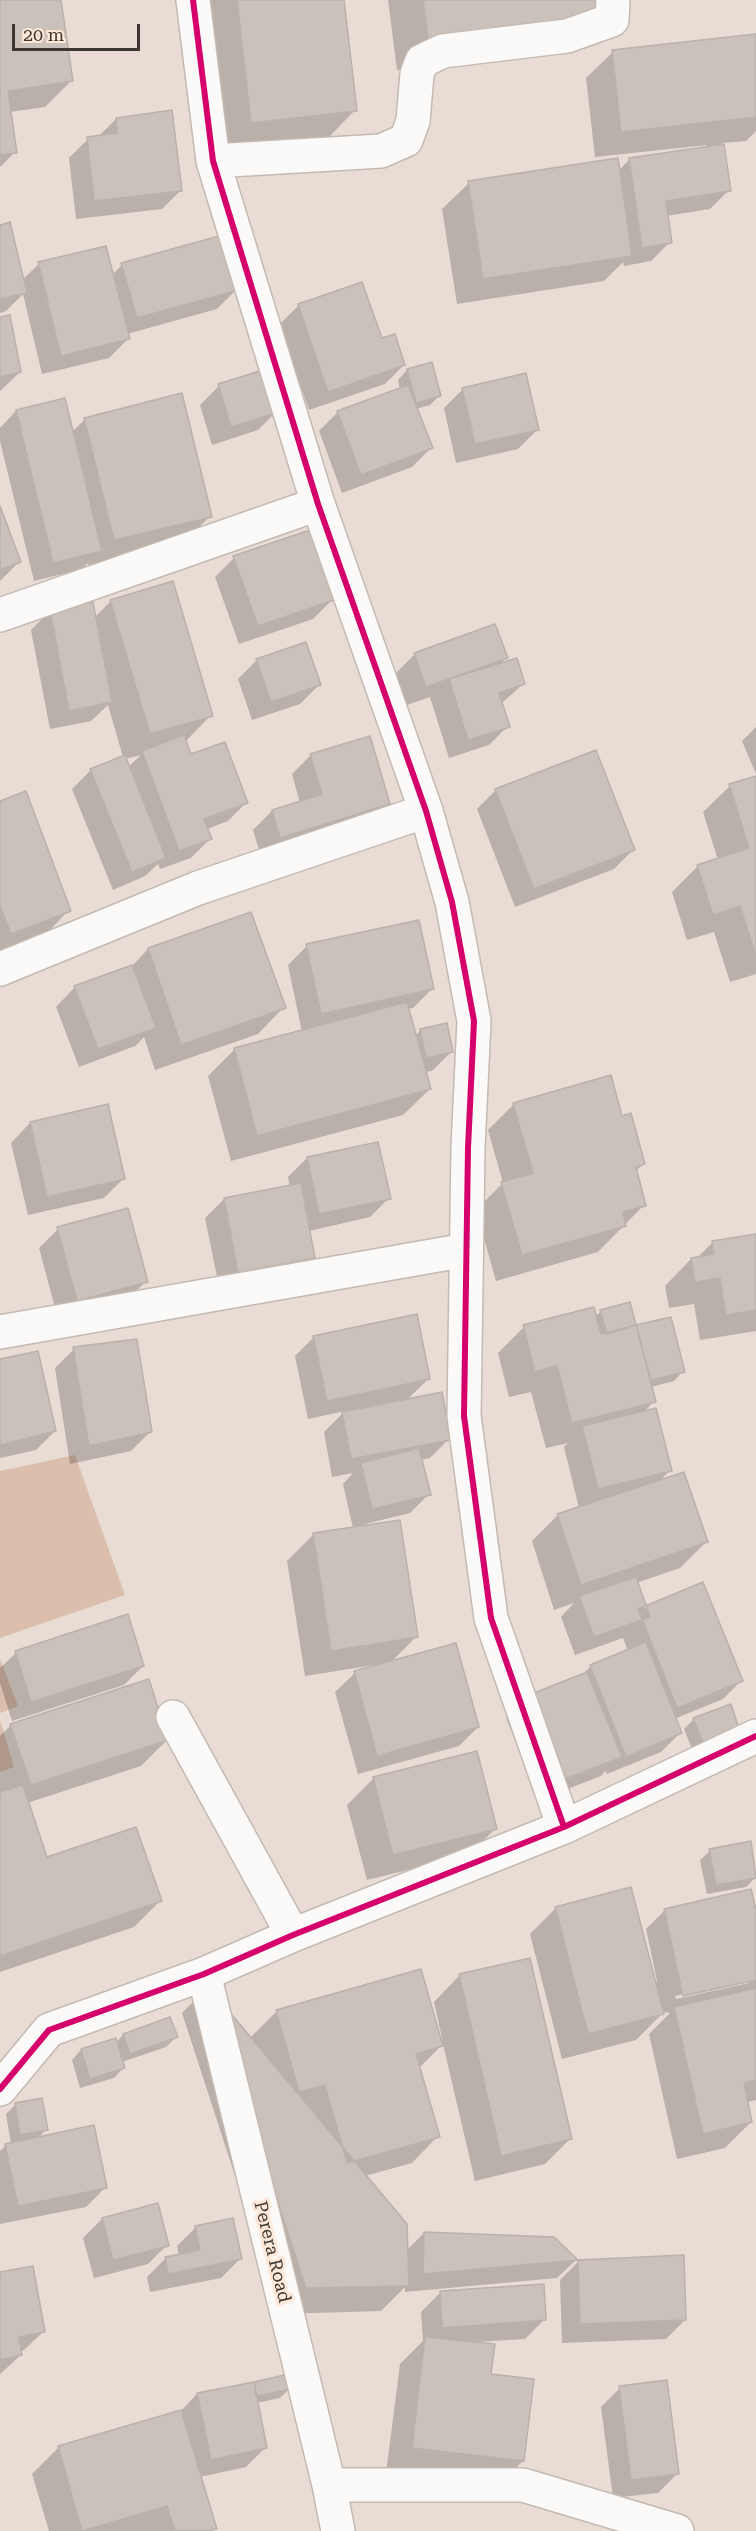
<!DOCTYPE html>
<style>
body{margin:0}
#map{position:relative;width:756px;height:2531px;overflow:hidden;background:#e8dcd4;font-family:"Roboto Serif",serif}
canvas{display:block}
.scale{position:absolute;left:12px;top:24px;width:128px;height:27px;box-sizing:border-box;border:3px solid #3f3731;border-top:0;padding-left:8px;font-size:18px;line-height:21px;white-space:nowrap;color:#3f3731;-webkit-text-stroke:4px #fee8d9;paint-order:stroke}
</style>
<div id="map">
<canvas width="756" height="2531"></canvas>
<div class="scale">20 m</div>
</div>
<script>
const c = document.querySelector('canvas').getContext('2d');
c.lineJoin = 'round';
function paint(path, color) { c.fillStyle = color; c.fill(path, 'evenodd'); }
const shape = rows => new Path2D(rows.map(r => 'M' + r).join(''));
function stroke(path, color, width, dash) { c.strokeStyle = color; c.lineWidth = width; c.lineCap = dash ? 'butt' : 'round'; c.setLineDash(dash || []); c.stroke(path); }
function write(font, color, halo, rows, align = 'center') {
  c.font = font + ' "Roboto Serif",serif'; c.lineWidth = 6; c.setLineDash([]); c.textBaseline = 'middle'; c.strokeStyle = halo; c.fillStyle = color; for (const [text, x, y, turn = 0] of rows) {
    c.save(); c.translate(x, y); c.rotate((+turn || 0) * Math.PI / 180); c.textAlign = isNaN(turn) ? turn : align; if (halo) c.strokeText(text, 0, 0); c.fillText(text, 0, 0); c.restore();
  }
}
paint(shape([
 [75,1455,125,1595,0,1638,0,1471],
 [0,1659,18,1706,0,1713],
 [0,1720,14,1767,0,1772]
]), '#dbbfac');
paint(shape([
 [0,0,60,0,71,81,45,107,10,112,15,152,0,167],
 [208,0,342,0,355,110,329,137,225,149],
 [388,0,598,0,568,49,397,70],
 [756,36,756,131,746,141,722,143,729,190,710,209,666,216,670,242,651,261,624,266,623,262,604,281,457,304,442,209,469,183,618,171,630,159,707,148,707,145,595,157,586,78,613,52],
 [116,119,181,190,162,209,76,219,69,158,88,139,98,137],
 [0,226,22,280,39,264,112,275,122,265,236,290,217,309,127,334,128,339,109,358,42,374,23,294,6,311,0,313],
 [361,284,381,340,404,365,385,384,309,410,279,325,298,306],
 [0,318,20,372,0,391],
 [407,370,439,396,430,405,416,409,431,448,412,467,342,493,319,431,338,412,400,389,398,380],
 [219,386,277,411,258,430,212,445,200,405],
 [463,389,537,430,518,449,456,463,444,408],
 [16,411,72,432,85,419,210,516,184,543,88,565,88,563,82,569,34,581,0,441,0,428],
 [0,510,19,562,0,581],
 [234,558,332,600,313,619,239,644,215,577],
 [111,601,211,715,185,742,190,756,247,802,228,821,207,829,210,839,191,858,160,869,158,864,145,876,113,890,72,789,91,770,123,757,108,705,91,721,50,729,31,630,50,611,95,617],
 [141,755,128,767,125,759],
 [415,654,506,658,498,666,523,684,501,704,508,726,489,745,449,758,430,697,407,705,396,673],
 [257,660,319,685,300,704,252,720,238,679],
 [756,727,756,774,742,741],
 [311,755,389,804,370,823,261,856,253,830,272,811,300,803,292,774],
 [756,778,756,974,730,982,714,932,687,940,672,892,698,866,718,860,703,812,730,786],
 [496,790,633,850,614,869,515,907,477,809],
 [0,802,69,910,43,937,0,953],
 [250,913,284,1007,258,1034,155,1070,144,1037,135,1046,79,1067,56,1007,75,987,131,967,148,949],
 [307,946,432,989,413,1008,408,1009,415,1036,421,1030,451,1052,432,1071,425,1072,430,1089,403,1115,231,1161,208,1076,234,1050,302,1032,288,965],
 [514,1104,621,1118,643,1164,635,1172,644,1205,598,1252,496,1281,476,1210,503,1183,488,1130],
 [30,1123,123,1179,104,1198,28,1215,11,1143],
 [307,1158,389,1198,370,1217,309,1231,314,1257,295,1277,220,1291,205,1218,224,1199,290,1187,288,1177],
 [58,1229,146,1281,127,1300,58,1319,39,1248],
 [756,1236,756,1331,700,1340,694,1304,669,1308,665,1286,691,1259,697,1258,713,1242],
 [601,1311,635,1327,670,1319,683,1371,674,1381,651,1387,654,1401,643,1413,670,1470,659,1482,706,1542,680,1568,636,1583,645,1608,742,1680,723,1699,674,1719,680,1733,661,1752,607,1774,605,1771,601,1776,539,1800,506,1718,525,1699,581,1676,591,1666,628,1651,623,1638,575,1655,561,1617,574,1603,554,1610,532,1541,558,1515,579,1508,564,1447,568,1443,546,1448,531,1392,509,1397,498,1353,524,1327,595,1317],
 [314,1337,428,1379,407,1400,449,1439,430,1458,421,1460,429,1494,410,1513,365,1524,417,1636,390,1663,478,1727,459,1746,358,1774,335,1692,355,1673,374,1667,374,1665,305,1676,287,1561,313,1535,353,1528,343,1484,353,1473,332,1477,324,1432,345,1411,308,1419,295,1356],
 [74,1349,150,1432,131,1451,70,1464,55,1368],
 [0,1361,55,1431,36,1450,0,1458],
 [127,1616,143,1666,124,1685,12,1721,0,1683,0,1668,16,1653],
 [730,1706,695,1757,684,1729,694,1719],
 [11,1725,167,1740,141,1766,27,1803,46,1859,160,1901,134,1927,0,1972,0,1736],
 [373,1779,495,1829,469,1855,367,1880,347,1805],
 [710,1851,756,1877,746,1887,707,1894,700,1860],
 [556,1908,654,1982,657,1981,646,1929,665,1910,756,1917,756,2100,747,2102,751,2122,725,2148,677,2159,649,2034,670,2013,664,2012,636,2040,562,2059,530,1934],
 [749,1980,749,1983,676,1999,675,1996],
 [420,1971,440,2039,442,2038,434,2002,460,1975,571,2138,545,2164,475,2181,443,2044,418,2069,438,2136,412,2163,365,2176,406,2251,424,2233,576,2260,557,2278,405,2292,405,2287,381,2311,280,2314,182,2013,207,1988,250,2038,276,2012],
 [169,2019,176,2037,166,2047,122,2062,123,2068,114,2078,80,2088,72,2060,81,2050,115,2040,116,2043,123,2035],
 [15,2105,46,2130,37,2139,105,2188,86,2207,0,2224,0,2151,5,2146,11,2144,6,2114],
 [102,2219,167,2245,148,2264,94,2278,83,2238],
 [196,2227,240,2259,221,2278,150,2292,147,2277,166,2258,179,2256,177,2246],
 [579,2261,685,2320,666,2339,562,2343,560,2280],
 [0,2274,44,2331,24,2350,20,2351,21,2355,0,2374],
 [440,2293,544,2320,525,2339,477,2342,523,2461,496,2487,386,2473,400,2364,423,2341,421,2312],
 [290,2388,280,2398,256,2403,265,2448,246,2467,200,2477,215,2528,212,2531,49,2531,32,2474,58,2448,179,2413,197,2394],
 [620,2388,677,2474,658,2493,613,2498,601,2407]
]), '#0003');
const building = shape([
 [0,0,61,0,73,81,8,91,17,153,0,155,0,0],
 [237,0,344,0,357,111,251,123,237,0],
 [423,0,600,0,600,18,428,39,423,0],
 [756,34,756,117,621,132,612,50,756,34],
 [172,110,182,191,94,201,87,137,117,133,116,118,172,110],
 [724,144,731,191,666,201,672,243,642,248,629,158,724,144],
 [618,158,632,256,483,279,468,181,618,158],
 [10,222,27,293,0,299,0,225,10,222],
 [223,235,238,290,137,318,121,263,223,235],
 [106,246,130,339,61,356,38,262,106,246],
 [362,282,382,338,395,334,405,365,328,392,298,304,362,282],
 [10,315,21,372,0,377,0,317,10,315],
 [432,362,441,396,416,403,407,369,432,362],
 [266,369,279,412,231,427,218,384,266,369],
 [526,373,539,430,475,444,462,388,526,373],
 [408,385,433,448,361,475,337,411,408,385],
 [182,393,212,517,114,540,84,418,182,393],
 [65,398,102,551,53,563,16,410,65,398],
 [0,506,21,562,0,570,0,506],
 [310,530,334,600,258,626,233,556,310,530],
 [173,581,213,716,150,734,110,600,173,581],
 [93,602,112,702,69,711,50,610,93,602],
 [495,624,508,658,426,687,414,653,495,624],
 [306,642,321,685,271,702,256,659,306,642],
 [517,658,525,684,499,693,510,727,468,740,449,679,517,658],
 [184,735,191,754,225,742,248,803,204,819,212,839,179,851,142,751,184,735],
 [370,736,390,804,280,838,272,810,322,794,310,754,370,736],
 [596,750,635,850,534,889,495,789,596,750],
 [125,755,166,858,132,872,90,769,125,755],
 [756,776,756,956,740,906,713,915,697,865,749,848,729,784,756,776],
 [26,791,71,911,11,934,0,906,0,801,26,791],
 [251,912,286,1008,181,1045,148,948,251,912],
 [419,920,434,989,321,1014,306,944,419,920],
 [132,965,156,1028,98,1049,74,986,132,965],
 [407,1002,431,1089,257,1136,234,1048,407,1002],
 [447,1023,453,1052,426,1058,420,1029,447,1023],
 [611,1075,622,1116,631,1113,645,1164,636,1167,646,1206,623,1212,626,1226,522,1255,501,1182,533,1173,513,1103,611,1075],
 [108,1104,125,1179,47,1197,30,1122,108,1104],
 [378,1142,391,1199,319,1214,307,1157,378,1142],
 [301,1183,315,1258,238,1273,224,1198,301,1183],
 [128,1208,148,1282,77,1301,57,1227,128,1208],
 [756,1234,756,1310,726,1315,720,1278,695,1282,691,1258,714,1254,712,1241,756,1234],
 [630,1302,636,1325,607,1334,600,1310,630,1302],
 [594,1307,601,1334,636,1325,656,1402,572,1423,557,1366,535,1372,523,1325,594,1307],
 [417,1314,430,1379,327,1401,313,1336,417,1314],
 [671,1317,685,1372,651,1380,636,1325,671,1317],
 [137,1339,152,1432,89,1446,73,1347,137,1339],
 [38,1351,56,1431,0,1445,0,1359,38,1351],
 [442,1392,451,1440,351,1459,342,1412,442,1392],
 [656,1408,672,1471,598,1489,582,1426,656,1408],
 [419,1448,431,1495,372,1509,361,1463,419,1448],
 [684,1472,708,1542,581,1585,557,1514,684,1472],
 [400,1520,418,1637,331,1651,313,1533,400,1520],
 [636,1577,650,1617,594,1637,579,1596,636,1577],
 [703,1582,743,1681,677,1708,638,1609,703,1582],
 [128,1614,144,1666,31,1702,15,1651,128,1614],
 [646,1642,682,1733,626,1757,590,1665,646,1642],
 [456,1643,479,1727,377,1756,354,1671,456,1643],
 [587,1672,622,1757,558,1782,524,1697,587,1672],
 [149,1679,168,1740,31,1785,10,1724,149,1679],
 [731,1704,741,1735,705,1748,693,1718,731,1704],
 [477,1751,497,1829,393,1855,373,1777,477,1751],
 [23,1785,47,1857,136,1827,162,1901,0,1956,0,1792,23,1785],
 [751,1841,756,1878,716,1885,709,1849,751,1841],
 [631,1887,664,2014,588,2034,555,1907,631,1887],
 [751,1889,756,1910,756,1980,683,1996,664,1909,751,1889],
 [530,1958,572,2139,501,2156,459,1974,530,1958],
 [421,1969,443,2046,416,2054,440,2137,347,2163,325,2085,299,2092,276,2010,421,1969],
 [207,1985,407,2224,409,2286,306,2288,207,1985],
 [756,1988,756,2080,744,2083,752,2122,703,2134,674,2007,756,1988],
 [170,2017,178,2037,130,2054,123,2034,170,2017],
 [116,2038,125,2068,90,2079,81,2049,116,2038],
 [42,2098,48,2130,20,2135,15,2103,42,2098],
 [94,2125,107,2188,18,2206,5,2144,94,2125],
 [158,2203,169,2246,113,2260,102,2218,158,2203],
 [233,2218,242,2259,168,2274,165,2257,200,2250,195,2226,233,2218],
 [424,2232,554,2237,578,2260,423,2274,424,2232],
 [684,2255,686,2320,580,2324,578,2260,684,2255],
 [33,2266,45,2332,19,2337,22,2355,0,2360,0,2272,33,2266],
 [544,2284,546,2320,442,2328,440,2291,544,2284],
 [425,2337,495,2344,491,2374,534,2379,524,2461,412,2448,425,2337],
 [289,2374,292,2389,256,2396,254,2382,289,2374],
 [667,2380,679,2474,631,2480,619,2386,667,2380],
 [254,2382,267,2448,211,2460,197,2393,254,2382],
 [181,2410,217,2529,209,2531,175,2531,167,2506,82,2531,58,2446,181,2410]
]);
paint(building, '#cbc1bb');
stroke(building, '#bab1aa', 1.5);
const minor = shape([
 [193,0,213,161,318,504,426,811,452,902,474,1021,468,1148,464,1416,491,1618,564,1827],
 [213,161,381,151,406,140,413,121,417,74,422,61,443,51,567,36,612,20,613,0],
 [0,615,318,504],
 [0,969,198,888,426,811],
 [0,1332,466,1250],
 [173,1717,293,1935],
 [204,1974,329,2485,338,2531],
 [0,2089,49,2030,204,1974,293,1935,564,1827,756,1736],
 [329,2485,523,2485,677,2531]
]);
stroke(minor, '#c3bab3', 36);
stroke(minor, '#fcfaf9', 33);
stroke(shape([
 [193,0,213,161,318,504,426,811,452,902,474,1021,468,1148,464,1416,491,1618,564,1827],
 [0,2089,49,2030,204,1974,293,1935,564,1827,756,1736]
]), '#d6006c', 6);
write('18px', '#3f3731', '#fee8d9', [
 ["Perera Road",272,2252,76]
]);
</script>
